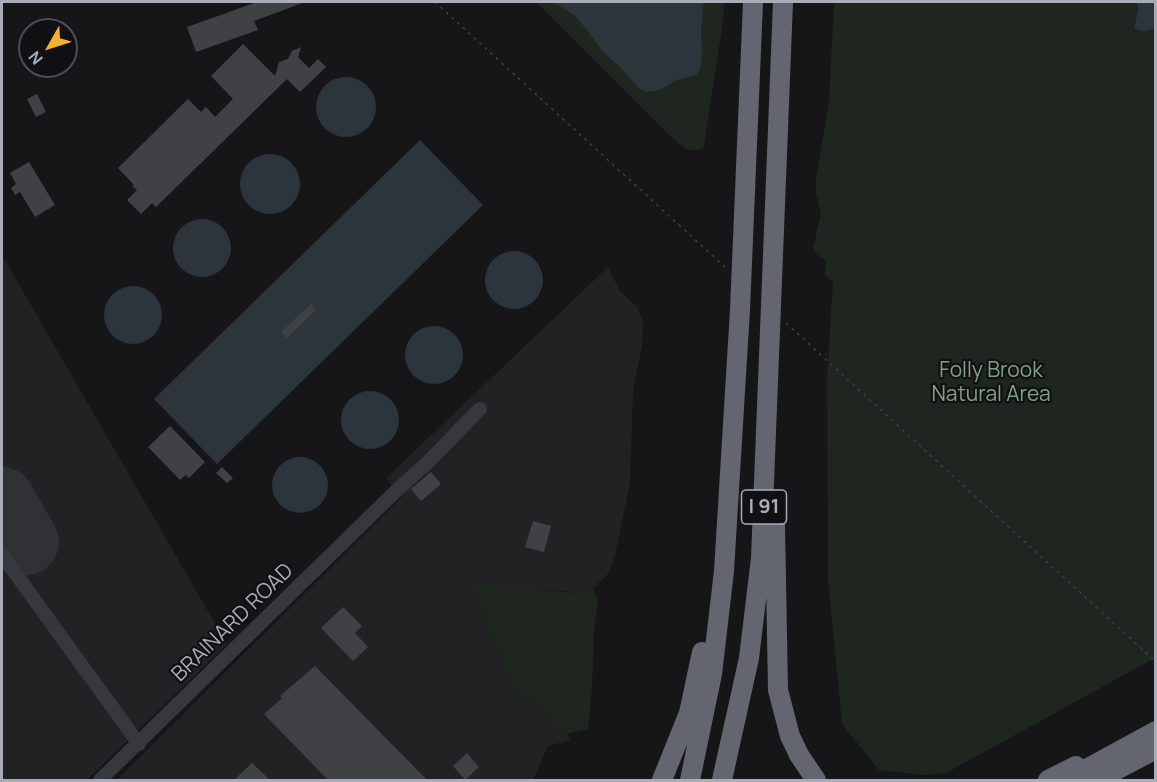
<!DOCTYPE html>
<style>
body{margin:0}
#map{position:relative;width:1157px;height:782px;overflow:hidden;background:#161618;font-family:Manrope,sans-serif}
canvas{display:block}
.frame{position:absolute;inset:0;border:3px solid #a8adb8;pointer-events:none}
.north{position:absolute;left:18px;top:18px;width:60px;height:60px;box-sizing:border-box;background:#111113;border:2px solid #4d4f55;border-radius:50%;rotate:231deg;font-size:16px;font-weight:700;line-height:24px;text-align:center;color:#a8adb8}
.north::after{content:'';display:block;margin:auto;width:21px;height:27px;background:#f2b134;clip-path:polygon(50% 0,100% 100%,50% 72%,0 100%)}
</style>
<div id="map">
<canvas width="1157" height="782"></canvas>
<div class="frame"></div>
<div class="north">N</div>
</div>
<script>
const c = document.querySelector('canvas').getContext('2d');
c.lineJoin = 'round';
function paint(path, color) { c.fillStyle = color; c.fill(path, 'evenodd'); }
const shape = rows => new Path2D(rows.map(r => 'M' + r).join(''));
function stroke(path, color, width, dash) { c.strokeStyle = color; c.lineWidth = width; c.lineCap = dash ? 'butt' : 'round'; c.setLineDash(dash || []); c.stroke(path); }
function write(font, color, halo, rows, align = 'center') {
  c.font = font + ' Manrope,sans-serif'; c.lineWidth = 4.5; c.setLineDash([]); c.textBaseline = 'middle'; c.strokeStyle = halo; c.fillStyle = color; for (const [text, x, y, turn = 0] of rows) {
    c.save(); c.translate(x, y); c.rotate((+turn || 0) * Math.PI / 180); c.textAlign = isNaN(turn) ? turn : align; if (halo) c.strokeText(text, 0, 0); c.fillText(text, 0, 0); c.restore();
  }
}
paint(shape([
 [2,255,227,644,87,780,2,780],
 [608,267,620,291,637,307,643,321,642,346,633,390,630,483,615,555,608,574,593,588,577,593,553,590,470,591,488,628,514,696,543,708,564,730,571,740,548,746,533,780,117,780,402,497,386,478]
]), '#222225');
paint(shape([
 [536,2,700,2,695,74,702,50,701,29,704,2,724,2,723,21,704,146,699,150,692,150,686,149,670,136],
 [834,2,1137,2,1138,10,1134,29,1144,31,1156,29,1155,658,946,773,924,775,879,770,842,724,828,579,827,377,833,282,825,275,826,261,816,254,813,248,821,213,816,195,816,178,829,102],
 [474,584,577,593,593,588,598,601,594,629,592,688,588,729,566,734,543,708,514,696,488,628,470,591]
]), '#1e261f');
paint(shape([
 [553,2,704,2,701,29,702,50,700,69,696,75,677,80,660,90,647,92,641,90,618,65,603,52,587,30,574,15],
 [1137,2,1155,2,1155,29,1144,31,1134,29,1138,10],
 '316 107a30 30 0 1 1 60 0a30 30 0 1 1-60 0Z',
 [420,140,483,205,217,464,154,399],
 '240 184a30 30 0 1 1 60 0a30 30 0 1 1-60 0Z',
 '173 248a29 29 0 1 1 58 0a29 29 0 1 1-58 0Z',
 '485 280a29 29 0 1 1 58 0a29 29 0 1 1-58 0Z',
 '104 315a29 29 0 1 1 58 0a29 29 0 1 1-58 0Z',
 '405 355a29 29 0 1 1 58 0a29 29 0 1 1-58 0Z',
 '341 420a29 29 0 1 1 58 0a29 29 0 1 1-58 0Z',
 '272 485a28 28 0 1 1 56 0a28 28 0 1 1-56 0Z'
]), '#2c353c');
stroke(shape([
 [2,547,22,536]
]), '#303135', 26);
stroke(shape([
 [2,500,26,542]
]), '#303135', 66);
paint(shape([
 [257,2,305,2,254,21,258,30,196,52,187,27],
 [243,44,275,76,279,62,288,59,292,51,301,47,298,57,309,68,318,59,326,67,300,92,287,79,156,207,152,203,141,214,127,200,137,190,132,186,134,185,118,168,188,99,201,112,206,107,215,117,233,99,211,76],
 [37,94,46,112,36,117,27,99],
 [29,162,55,205,35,217,20,192,15,195,11,188,16,184,10,173],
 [311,304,316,310,287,338,281,332],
 [170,426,205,462,189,478,186,475,180,480,148,447],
 [222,467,233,478,227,483,216,473],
 [431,472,441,484,421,501,411,489],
 [533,521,551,526,544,552,525,547],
 [343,607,362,626,355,633,368,647,353,661,321,628],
 [315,666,427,780,328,780,264,714,282,698,280,696],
 [467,753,479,767,465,780,453,766],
 [252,763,270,780,234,780]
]), '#404145');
stroke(shape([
 [435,2,726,268],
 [786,323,1156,662]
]), '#3d3f44', 1.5, [3, 4.5]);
stroke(shape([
 [2,555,139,744],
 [100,780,397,490,425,465,480,409]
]), '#37383d', 14);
stroke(shape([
 [775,525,778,690,790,736,799,755,816,780],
 [662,780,689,713,702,652],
 [690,780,712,674,724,571,740,310,753,2],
 [722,780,749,658,761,558,783,2],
 [1048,780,1076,766],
 [1066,780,1156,731],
 [1097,780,1156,749]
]), '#63666e', 20);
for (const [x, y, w] of [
 [764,507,45]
]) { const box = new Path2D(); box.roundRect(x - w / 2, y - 17, w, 34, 4.5); c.fillStyle = '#111113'; c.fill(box); stroke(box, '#a8adb8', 1.5); }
write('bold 20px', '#a8adb8', null, [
 ["I 91",764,507]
]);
write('21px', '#7fa381', '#111113', [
 ["Folly Brook",991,371],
 ["Natural Area",991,395]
]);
write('21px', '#a8adb8', '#111113', [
 ["BRAINARD ROAD",233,623,-44]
]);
</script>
